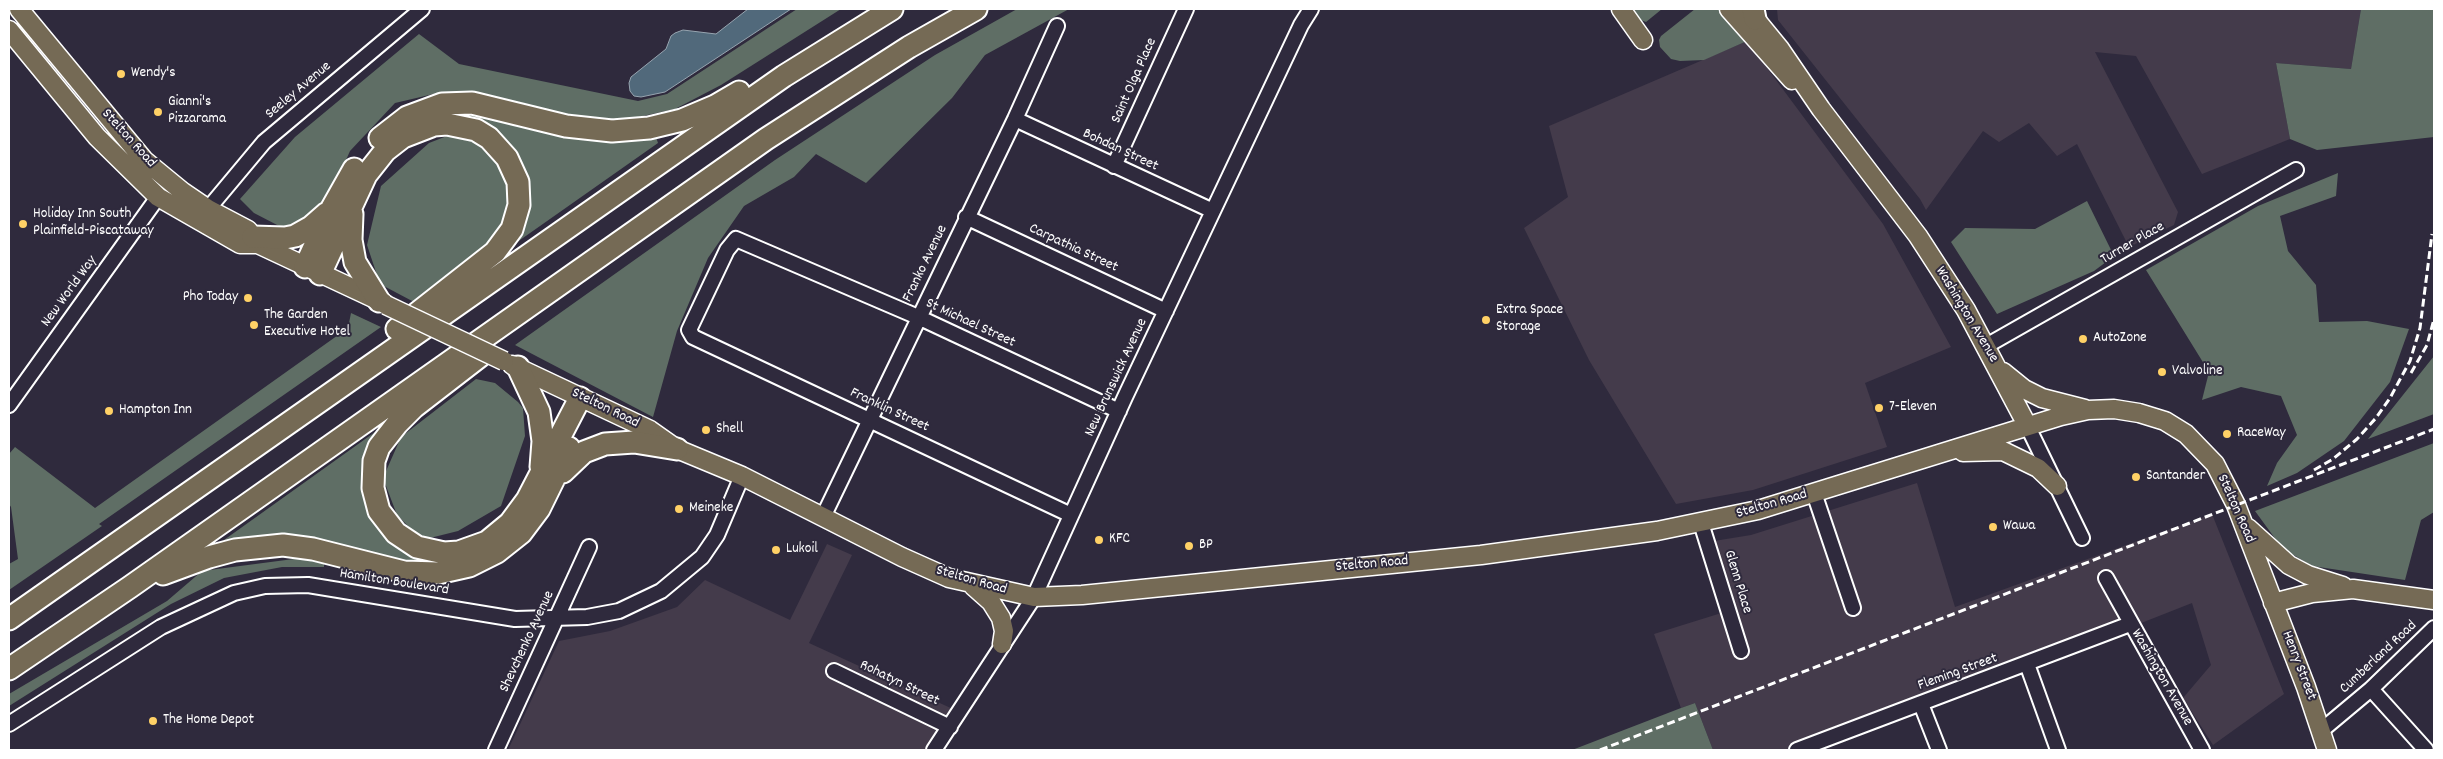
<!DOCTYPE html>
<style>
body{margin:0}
#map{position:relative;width:2443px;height:759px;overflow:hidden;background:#2f2a3d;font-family:Dekko,sans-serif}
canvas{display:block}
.frame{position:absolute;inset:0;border:10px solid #fff;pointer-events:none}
</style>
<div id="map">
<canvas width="2443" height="759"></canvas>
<div class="frame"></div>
</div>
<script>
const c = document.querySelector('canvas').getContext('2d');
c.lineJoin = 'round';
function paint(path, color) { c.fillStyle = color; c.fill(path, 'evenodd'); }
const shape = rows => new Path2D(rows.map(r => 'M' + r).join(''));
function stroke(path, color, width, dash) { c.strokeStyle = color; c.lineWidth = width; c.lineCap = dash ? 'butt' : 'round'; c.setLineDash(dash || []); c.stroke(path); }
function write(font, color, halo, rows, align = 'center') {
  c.font = font + ' Dekko,sans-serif'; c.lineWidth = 4; c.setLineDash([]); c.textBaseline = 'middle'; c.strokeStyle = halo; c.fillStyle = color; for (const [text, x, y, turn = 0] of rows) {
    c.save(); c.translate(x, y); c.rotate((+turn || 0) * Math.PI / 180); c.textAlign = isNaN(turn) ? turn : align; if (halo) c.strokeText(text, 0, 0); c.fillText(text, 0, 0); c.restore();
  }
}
paint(shape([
 [1777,9,2361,9,2351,69,2276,63,2290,139,2202,174,2136,56,2095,52,2178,212,2174,225,2129,247,2077,144,2057,156,2029,123,1999,142,1983,131,1926,210,1920,199,1778,20],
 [1747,41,1883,224,1951,347,1865,383,1887,447,1753,490,1676,504,1589,360,1524,228,1568,197,1549,126],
 [1917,483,1955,607,2212,514,2284,694,2213,745,2183,698,2211,665,2192,603,1819,750,1713,750,1695,703,1681,708,1654,634,1731,610,1714,541,1751,535],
 [827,544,852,555,809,643,955,710,929,750,508,750,559,641,610,631,677,607,705,580,790,620]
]), '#443b4b');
paint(shape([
 [797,9,841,9,721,85,675,109,620,121,522,108,442,92,395,103,350,151,328,201,304,223,281,227,254,213,240,199,295,137,419,34,459,64,638,101,667,94],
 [1017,9,1069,9,985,55,952,98,866,183,816,154,794,177,744,206,708,258,677,331,653,417,515,345,775,160,935,55],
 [1630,9,1662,9,1646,22,1635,18],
 [1695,9,1721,9,1747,41,1704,60,1680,61,1671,59,1660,47,1659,40,1661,36],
 [2361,9,2434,9,2434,137,2317,150,2290,139,2276,63,2351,69],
 [475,109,655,134,658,143,513,245,522,172,437,116],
 [452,134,481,142,504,167,510,198,506,223,497,241,414,302,380,284,367,245,381,186,429,143],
 [2338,173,2336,196,2280,216,2288,251,2316,285,2319,322,2367,321,2409,329,2390,382,2344,441,2297,473,2267,486,2277,463,2297,435,2281,396,2241,387,2202,400,2209,372,2146,270,2258,206],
 [2087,201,2114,256,2094,271,1997,314,1951,242,1965,228,2035,229],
 [351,313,381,327,99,524,102,526,9,590,9,564,18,559,11,507,9,504,9,454,15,447,95,508,348,328],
 [2434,356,2434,414,2368,439],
 [476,379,495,383,518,402,523,408,525,436,501,506,458,531,422,540,397,515,383,478,401,437],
 [410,407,383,432,375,515,455,564,434,567,227,546,224,540],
 [2434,443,2434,512,2421,520,2405,580,2312,566,2282,548,2255,511],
 [324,555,324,567,282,567,224,578,171,604,9,706,9,694,167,601,202,571],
 [1695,703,1713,750,1572,750,1681,708]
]), '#5f6e65');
const water = shape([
 [748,9,791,9,665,92,641,97,634,96,630,91,629,83,631,77,666,49,671,36,675,33,683,30,716,34,748,9]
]);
paint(water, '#51697b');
stroke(water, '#97a5b0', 1);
const minor = shape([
 [1015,119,1213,211],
 [1114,166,1186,9],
 [208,209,264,142,422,9],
 [966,217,1166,311],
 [1986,346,2296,170],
 [9,405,158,197],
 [2027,425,2082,538],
 [1814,493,1853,608],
 [1071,515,693,337,689,330,727,250,736,239,918,317,1119,411],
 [823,517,1015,119,1057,26],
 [1701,523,1741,651],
 [2106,578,2202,750],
 [2027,664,2058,750],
 [834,671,950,727],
 [2371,689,2426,750],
 [1921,704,1939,750],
 [9,724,161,627,234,593,265,586,308,585,515,619,587,617,619,611,661,591,702,557,717,535,742,476],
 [2322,730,2371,689,2434,628],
 [496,750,589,547],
 [934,750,1034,597,1125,397,1301,25,1311,9],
 [1797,750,2130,624]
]);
const major = shape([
 [19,9,144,160,183,192,208,209,248,230,258,244],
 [1621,9,1643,40],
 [1729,9,1792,80],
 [1748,10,1780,49,1821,109,1918,236,1966,310,2027,425],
 [9,30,97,137,158,197,240,244,258,244,384,303],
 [512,365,650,430,677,449,742,476,902,557,949,578,1034,597,1082,595,1481,555,1657,531,1758,510,2061,416,2088,410,2114,409,2139,413,2165,421,2186,434,2215,464,2236,505,2306,687,2327,750],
 [2003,372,2024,389,2042,398,2085,409],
 [1963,452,2003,451,2038,468,2057,486],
 [2248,528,2289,565,2308,575,2343,586],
 [973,586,991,602,1001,618,1004,631,1002,644],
 [2273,603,2312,593,2353,589,2434,600]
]);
const highway = shape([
 [1753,9,1755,19],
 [380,138,407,117,442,104,472,103,566,126,612,131,649,128,682,120,715,106,739,92],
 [352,214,351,240,355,262,379,301],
 [253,237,285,238,295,236,311,227,327,213],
 [305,267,332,208,354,169],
 [320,274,366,175,385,151,403,137,434,125,447,124,476,130,489,138,507,158,518,182,519,205,512,229,495,252,397,329],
 [480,356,414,407,397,424,379,447,374,461,373,488,379,511,396,533,417,547,444,553,459,552,487,542,510,523,527,500,580,398],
 [518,367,539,412,543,441,541,467],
 [563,472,584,452,605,444,634,442,677,449],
 [163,574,209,557,235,550,283,545,313,549,404,572,438,573,469,566,497,552,521,533,539,509,569,448],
 [9,619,784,76,892,9],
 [9,669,130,587,766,139,909,47,976,9]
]);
stroke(minor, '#fff', 18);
stroke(major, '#fff', 21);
stroke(highway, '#fff', 25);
stroke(minor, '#2f2a3d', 14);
stroke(major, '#756a55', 18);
stroke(highway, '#756a55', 21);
stroke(shape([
 [2411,373,2427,345,2434,319],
 [2314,470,2333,459,2357,439,2376,418,2390,398,2410,361,2420,328,2432,234],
 [1600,750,2434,429]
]), '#fff', 3, [8, 4]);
const majorBridge = shape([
 [386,305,504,361]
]);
stroke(majorBridge, '#fff', 21, []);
stroke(majorBridge, '#756a55', 18);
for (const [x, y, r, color] of [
 [121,74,5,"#ffd166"],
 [158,112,5,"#ffd166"],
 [23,224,5,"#ffd166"],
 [248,298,5,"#ffd166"],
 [1486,320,5,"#ffd166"],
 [254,325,5,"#ffd166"],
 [2083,339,5,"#ffd166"],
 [2162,372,5,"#ffd166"],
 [1879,408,5,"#ffd166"],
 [109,411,5,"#ffd166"],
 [706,430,5,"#ffd166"],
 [2227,434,5,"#ffd166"],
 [2136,477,5,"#ffd166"],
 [679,509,5,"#ffd166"],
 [1993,527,5,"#ffd166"],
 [1099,540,5,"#ffd166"],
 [1189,546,5,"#ffd166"],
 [776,550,5,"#ffd166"],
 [153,721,5,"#ffd166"]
]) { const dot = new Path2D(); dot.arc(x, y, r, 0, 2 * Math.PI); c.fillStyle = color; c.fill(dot); stroke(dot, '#2f2a3d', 2); }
write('15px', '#fff', '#2f2a3d', [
 ["Wendy's",131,74],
 ["Gianni's",168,103],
 ["Pizzarama",168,120],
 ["Holiday Inn South",33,215],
 ["Plainfield-Piscataway",33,232],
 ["Pho Today",238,298,"right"],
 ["Extra Space",1496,311],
 ["Storage",1496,328],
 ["The Garden",264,316],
 ["Executive Hotel",264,333],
 ["AutoZone",2093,339],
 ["Valvoline",2172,372],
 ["7-Eleven",1889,408],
 ["Hampton Inn",119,411],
 ["Shell",716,430],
 ["RaceWay",2237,434],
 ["Santander",2146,477],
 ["Meineke",689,509],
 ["Wawa",2003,527],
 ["KFC",1109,540],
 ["BP",1199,546],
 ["Lukoil",786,550],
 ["The Home Depot",163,721]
], 'left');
write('15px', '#fff', '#2f2a3d', [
 ["Saint Olga Place",1135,81,-66],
 ["Seeley Avenue",299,91,-40],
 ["Stelton Road",128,139,48],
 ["Bohdan Street",1120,151,25],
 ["Turner Place",2133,244,-30],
 ["Carpathia Street",1073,249,25],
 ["Franko Avenue",926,264,-64],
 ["New World Way",70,292,-54],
 ["Washington Avenue",1966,315,59],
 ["St Michael Street",970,324,25],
 ["New Brunswick Avenue",1117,378,-65],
 ["Stelton Road",605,409,26],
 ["Franklin Street",889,411,25],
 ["Stelton Road",1772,505,-16],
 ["Stelton Road",2235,509,66],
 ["Stelton Road",1372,565,-5],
 ["Stelton Road",971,581,16],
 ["Glenn Place",1737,582,73],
 ["Hamilton Boulevard",394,583,9],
 ["Shevchenko Avenue",528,642,-65],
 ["Cumberland Road",2379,658,-43],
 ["Henry Street",2298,666,69],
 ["Fleming Street",1958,673,-20],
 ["Washington Avenue",2161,678,60],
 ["Rohatyn Street",899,684,26]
]);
</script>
